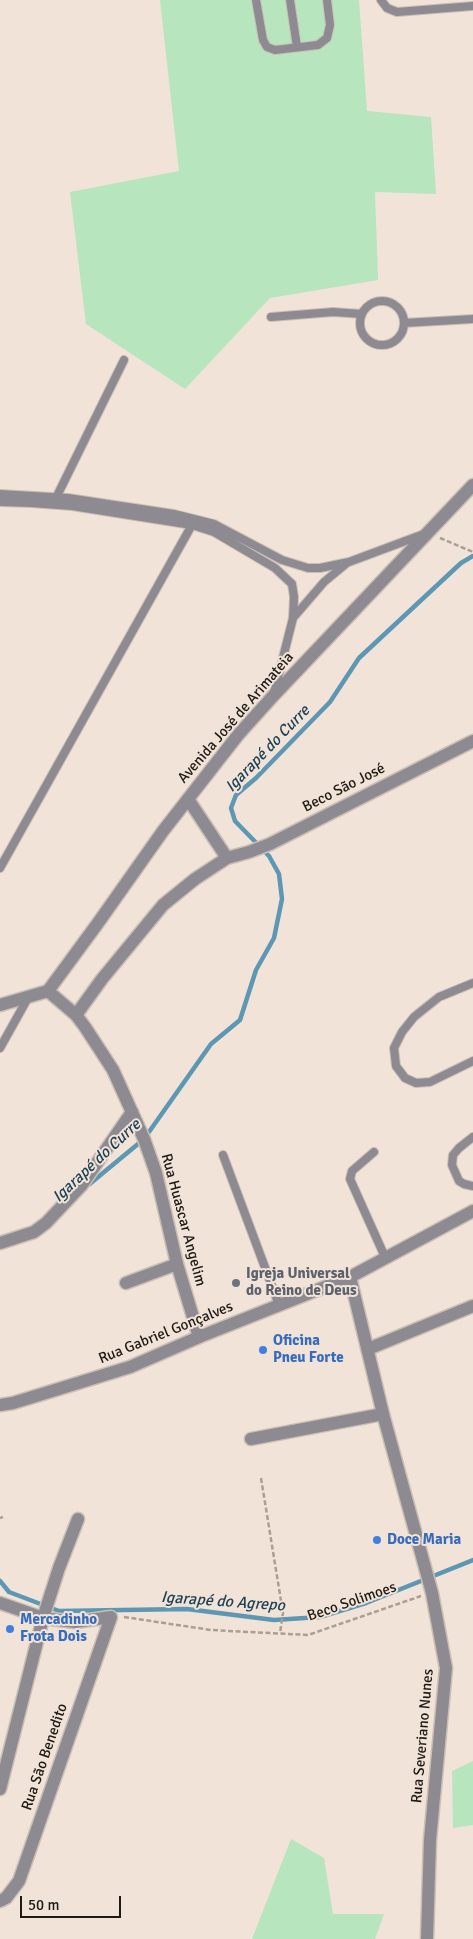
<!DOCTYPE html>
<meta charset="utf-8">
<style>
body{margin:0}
#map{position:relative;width:473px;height:1939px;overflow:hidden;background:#f1e3d7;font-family:Signika,sans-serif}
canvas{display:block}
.scale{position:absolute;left:20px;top:1896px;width:101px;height:22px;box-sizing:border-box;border:2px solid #1e1a15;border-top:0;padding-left:6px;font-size:15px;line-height:18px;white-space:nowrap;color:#1e1a15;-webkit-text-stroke:4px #f1e3d7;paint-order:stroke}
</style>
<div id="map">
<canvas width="473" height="1939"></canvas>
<div class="scale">50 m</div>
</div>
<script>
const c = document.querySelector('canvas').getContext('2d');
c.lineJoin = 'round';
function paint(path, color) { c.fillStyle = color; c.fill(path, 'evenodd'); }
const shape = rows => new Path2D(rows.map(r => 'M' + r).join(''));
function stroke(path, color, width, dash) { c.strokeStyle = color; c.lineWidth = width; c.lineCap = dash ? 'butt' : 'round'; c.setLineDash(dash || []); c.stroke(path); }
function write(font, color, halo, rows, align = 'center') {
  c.font = font + ' Signika,sans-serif'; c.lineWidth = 4; c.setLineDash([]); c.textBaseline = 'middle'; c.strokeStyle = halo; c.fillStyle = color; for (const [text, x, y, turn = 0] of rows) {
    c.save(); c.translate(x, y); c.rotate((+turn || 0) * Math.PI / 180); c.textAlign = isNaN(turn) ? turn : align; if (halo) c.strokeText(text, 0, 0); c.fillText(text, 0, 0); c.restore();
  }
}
paint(shape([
 [160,0,359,0,367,111,431,117,436,194,375,192,378,280,270,298,185,389,86,324,70,192,179,171],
 [473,1761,473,1825,453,1828,452,1771],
 [291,1839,324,1858,333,1914,384,1914,375,1939,252,1939]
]), '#b6e5be');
stroke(shape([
 [86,1187,144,1139,211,1044,240,1020,256,970,274,938,282,899,279,874,269,856,235,821,231,808,236,795,256,778,330,702,359,658,461,563,473,556],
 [0,1581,9,1592,59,1611,187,1609,274,1620,320,1617,366,1603,473,1560]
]), '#5c97b4', 4.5);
const service = shape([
 [256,0,263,40,267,47,275,50,318,45,327,38,330,25,327,0],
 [290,0,297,47],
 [381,0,387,8,397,12,473,6],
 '360 323a22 22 0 1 1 44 0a22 22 0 1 1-44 0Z',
 [271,317,333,312,362,314],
 [404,323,473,319],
 [0,494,68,498,174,514,214,524,282,560,308,568,320,568,349,562,424,534],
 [0,502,31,503,72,506,192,525,214,532,275,568,292,584,294,597,293,618,274,693],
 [54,502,124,360],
 [293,618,324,582,347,563],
 [0,868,193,523],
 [473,983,439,997,414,1017,402,1032,394,1048,396,1066,405,1078,416,1083,430,1082,473,1061],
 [0,1048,29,996],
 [473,1137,459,1148,453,1155,452,1165,459,1181,464,1184,473,1186],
 [374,1152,352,1171,350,1179,385,1257],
 [223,1155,279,1305]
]);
const minor = shape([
 [188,799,227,858],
 [0,1005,48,991],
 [76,1015,102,979,163,905,195,879,227,858,249,852,270,844,473,741],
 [0,1243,34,1232,46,1223,81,1186,132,1112],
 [126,1283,177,1264],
 [368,1349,473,1306],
 [0,1405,13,1403,130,1367,199,1337],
 [251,1439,383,1414],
 [0,1603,43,1618,75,1622,111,1617,19,1881,6,1898,0,1901],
 [0,1789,43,1618,59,1568,78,1519]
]);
const tertiary = shape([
 [473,485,274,695,238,735,163,831,98,923,48,991,76,1015,85,1027,113,1070,144,1139,156,1173,177,1264,199,1337,350,1277,473,1211],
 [350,1277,383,1414,432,1593,446,1668,430,1840,427,1939]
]);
stroke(service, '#cbbfb4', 10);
stroke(minor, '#cbbfb4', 15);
stroke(tertiary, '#cbbfb4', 15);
stroke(shape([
 [440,538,473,552],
 [261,1478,283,1613,280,1633],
 [0,1518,3,1517],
 [124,1617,211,1630,308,1635,421,1596]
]), '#aa9f95', 2.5, [5, 2.5]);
stroke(service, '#8d8a91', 8);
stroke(minor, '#8d8a91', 12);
stroke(tertiary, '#8d8a91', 12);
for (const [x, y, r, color] of [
 [236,1283,5,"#6b7280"],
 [263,1350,5,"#3f7fe0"],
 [377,1540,5,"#3f7fe0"],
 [10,1629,5,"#3f7fe0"]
]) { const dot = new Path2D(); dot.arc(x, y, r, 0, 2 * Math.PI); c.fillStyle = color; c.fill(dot); stroke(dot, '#f1e3d7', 2); }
write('15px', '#1e1a15', '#f1e3d7', [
 ["Avenida José de Arimateia",236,718,-49],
 ["Beco São José",344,788,-27],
 ["Rua Huascar Angelim",183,1220,75],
 ["Rua Gabriel Gonçalves",166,1333,-22],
 ["Beco Solimoes",352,1602,-19],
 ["Rua Severiano Nunes",423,1736,-85],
 ["Rua São Benedito",45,1757,-71]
]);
write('bold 15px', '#5b616d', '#f1e3d7', [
 ["Igreja Universal",246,1274],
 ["do Reino de Deus",246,1291]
], 'left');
write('bold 15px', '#366cbe', '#f1e3d7', [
 ["Oficina",273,1341],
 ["Pneu Forte",273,1358],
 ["Doce Maria",387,1540],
 ["Mercadinho",20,1620],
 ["Frota Dois",20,1637]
], 'left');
write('italic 16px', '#1c4255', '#f1e3d7', [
 ["Igarapé do Curre",268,749,-46],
 ["Igarapé do Curre",97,1161,-43],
 ["Igarapé do Agrepo",223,1602,4]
]);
</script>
